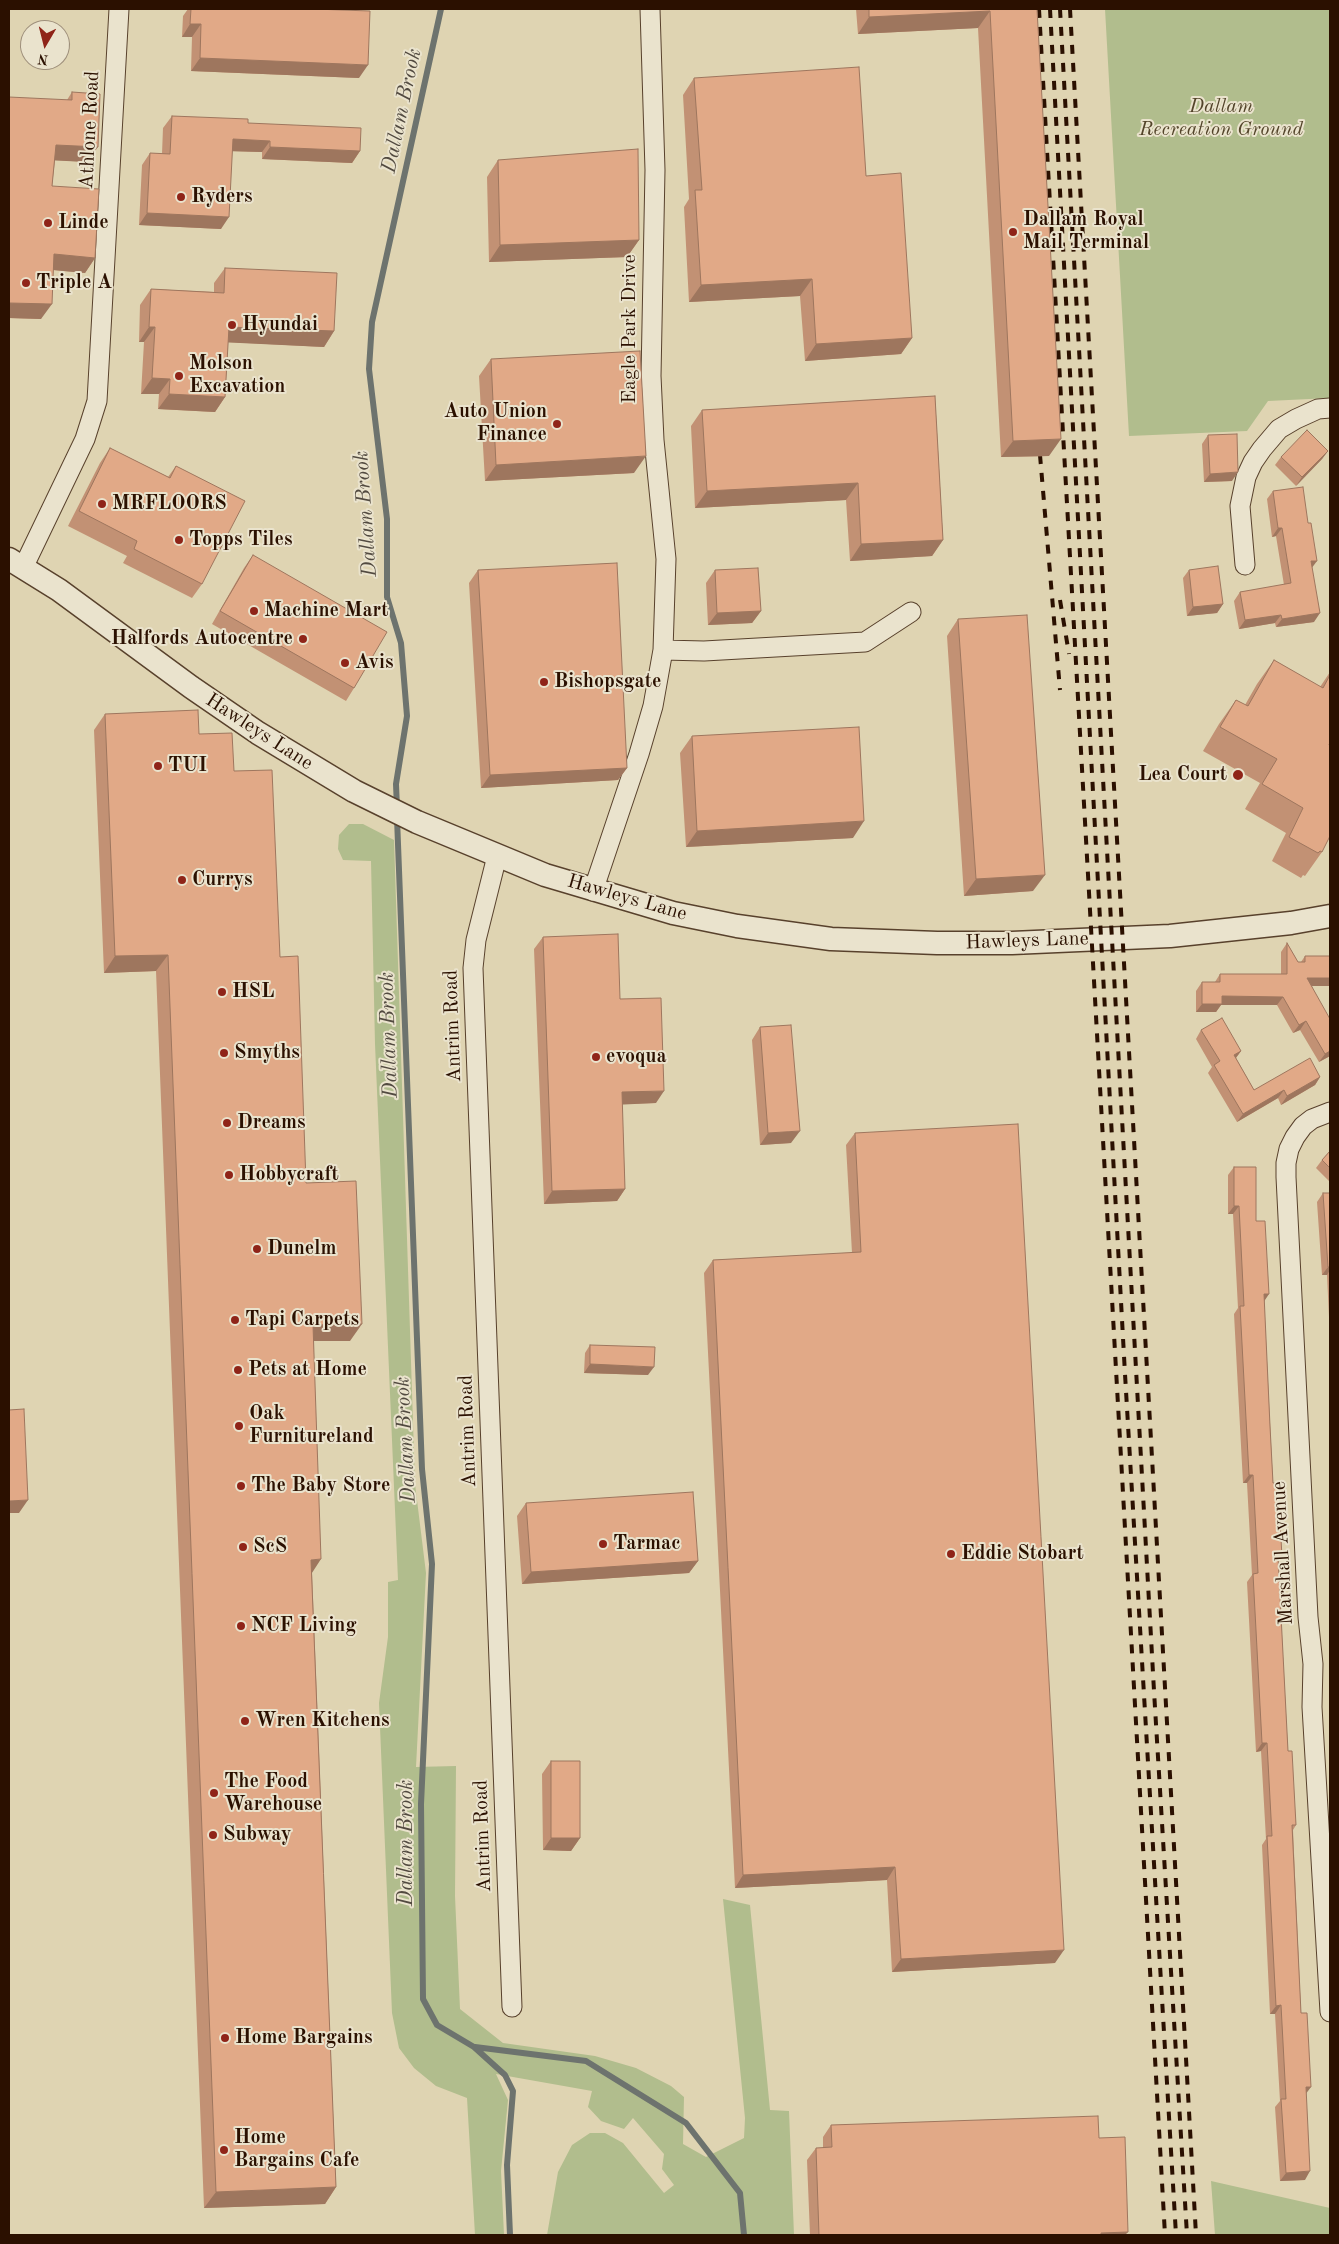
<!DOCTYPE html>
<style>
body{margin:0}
#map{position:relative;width:1339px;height:2244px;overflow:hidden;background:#dfd4b2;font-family:"Old Standard TT",serif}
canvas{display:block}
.frame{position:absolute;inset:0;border:10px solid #2b1000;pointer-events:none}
.north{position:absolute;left:20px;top:20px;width:50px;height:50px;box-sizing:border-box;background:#eae3cd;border:1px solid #9e8f7b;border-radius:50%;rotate:188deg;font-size:14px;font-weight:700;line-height:20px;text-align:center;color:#2b1000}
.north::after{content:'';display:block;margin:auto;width:18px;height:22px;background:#8f2418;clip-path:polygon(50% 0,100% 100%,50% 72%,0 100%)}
</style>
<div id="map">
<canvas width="1339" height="2244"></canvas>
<div class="frame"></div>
<div class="north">N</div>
</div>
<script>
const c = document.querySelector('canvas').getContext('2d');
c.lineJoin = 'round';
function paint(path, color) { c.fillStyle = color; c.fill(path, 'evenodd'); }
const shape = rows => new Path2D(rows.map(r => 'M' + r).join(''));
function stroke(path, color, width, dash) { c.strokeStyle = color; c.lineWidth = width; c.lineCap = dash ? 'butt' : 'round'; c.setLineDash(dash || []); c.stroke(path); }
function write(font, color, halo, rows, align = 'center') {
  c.font = font + ' "Old Standard TT",serif'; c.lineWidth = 4; c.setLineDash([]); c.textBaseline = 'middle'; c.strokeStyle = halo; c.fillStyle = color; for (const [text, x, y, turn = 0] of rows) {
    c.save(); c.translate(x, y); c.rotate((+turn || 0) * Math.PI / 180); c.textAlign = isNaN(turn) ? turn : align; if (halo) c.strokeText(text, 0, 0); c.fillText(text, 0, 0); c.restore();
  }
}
paint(shape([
 [1105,9,1330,9,1330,398,1268,401,1247,431,1129,436],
 [349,824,363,824,394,840,415,1484,426,1573,416,1767,456,1766,455,1896,460,2009,503,2043,595,2056,636,2068,671,2086,684,2097,683,2144,706,2157,744,2138,745,2118,723,1899,750,1905,770,2110,789,2111,794,2235,547,2235,558,2172,572,2145,590,2133,605,2133,623,2143,664,2193,674,2185,662,2169,664,2154,633,2118,624,2129,601,2121,588,2107,592,2091,496,2074,508,2100,501,2171,504,2235,475,2235,467,2098,436,2086,414,2068,399,2048,392,2013,379,1703,388,1637,388,1582,398,1580,375,1044,371,861,343,860,338,849,339,835],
 [1211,2181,1330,2208,1330,2235,1215,2235]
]), '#b1bd8d');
stroke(shape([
 [397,808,396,784,407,716,401,643,387,597,387,519,369,369,372,322,441,9],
 [397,818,422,1469,432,1564,421,1804,423,1999,437,2025,474,2047,505,2075,513,2091,507,2165,510,2235],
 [475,2047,586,2061,686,2123,740,2193,744,2235]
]), '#6d736e', 6);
const minor = shape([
 [1245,565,1240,506,1246,477,1253,462,1262,449,1279,429,1296,419,1318,409,1330,408],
 [23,568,85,439,97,401,119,9],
 [663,650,704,651,865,642,911,612],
 [497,856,476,940,473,968,512,2007],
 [593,891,639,754,653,706,663,650,666,559,654,440,651,376,655,170,650,9],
 [1330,1112,1312,1119,1303,1126,1295,1137,1289,1149,1286,1163,1286,1177,1308,1617,1313,1664,1312,1707,1330,2012]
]);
const tertiary = shape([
 [9,559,59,590,191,687,258,733,354,791,417,822,545,875,673,913,737,926,831,939,937,943,1012,943,1170,936,1291,923,1330,916]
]);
stroke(minor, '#58412c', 21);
stroke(tertiary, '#58412c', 25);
stroke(minor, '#eae3cd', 19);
stroke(tertiary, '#eae3cd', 22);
stroke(shape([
 [1039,9,1165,2235],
 [1050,9,1125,1374,1176,2235],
 [1060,9,1154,1691,1187,2235],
 [1070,9,1196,2235],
 [1040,455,1060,690],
 [1060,600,1069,654]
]), '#2b1000', 4, [9, 9]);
paint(shape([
 [188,9,314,9,359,78,191,71,192,37,182,37,183,16],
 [856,9,1037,9,1049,456,1001,457,978,28,858,34],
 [694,78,866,176,912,338,901,354,805,361,800,296,689,302,684,207,689,199,683,95],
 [72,92,87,162,55,160,52,186,95,258,85,273,53,270,41,319,9,318,67,100],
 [172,116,248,123,360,151,352,163,262,159,262,152,232,151,221,229,139,225,142,165,150,153,162,154,163,128],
 [498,160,639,240,627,257,489,262,487,177],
 [225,268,334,331,324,347,228,342,225,397,215,412,158,409,159,394,141,394,144,342,139,342,140,305,151,289,214,292,214,283],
 [491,359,634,473,485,481,479,376],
 [935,396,943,540,932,556,850,561,846,500,695,508,691,426,702,410],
 [1208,435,1232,481,1204,482,1202,444],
 [110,448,168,477,176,466,202,584,192,598,123,563,127,556,68,526,100,463],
 [1328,451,1322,459,1296,486,1275,465,1281,457],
 [1273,491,1312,567,1314,622,1276,627,1275,623,1239,629,1234,601,1240,592,1284,585,1276,536,1272,537,1267,499],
 [253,555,354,688,346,701,212,624,244,568],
 [478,570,627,768,618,780,481,788,469,583],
 [715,570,761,611,752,623,708,625,706,583],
 [1189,570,1223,604,1217,613,1187,616,1183,578],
 [958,619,1033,891,964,896,947,636],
 [1274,660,1320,687,1330,672,1330,742,1329,745,1322,852,1305,876,1303,875,1301,878,1272,861,1286,833,1245,809,1260,783,1203,751,1219,724,1236,700,1245,705,1257,684],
 [105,714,199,734,234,771,280,957,306,1183,350,1341,314,1341,312,1573,336,2187,325,2204,204,2208,156,971,104,973,94,730],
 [692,736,853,838,686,847,680,753],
 [543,937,620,999,656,1103,622,1104,625,1189,617,1201,544,1204,534,949],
 [1287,943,1298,962,1301,962,1305,956,1330,956,1330,986,1312,986,1330,1056,1319,1062,1300,1030,1293,1033,1277,1005,1221,1005,1216,1012,1196,1012,1196,991,1202,982,1215,982,1220,974,1281,974,1281,952],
 [760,1027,791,1143,760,1145,752,1040],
 [1201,1030,1241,1051,1236,1058,1254,1090,1320,1077,1315,1085,1281,1105,1278,1098,1237,1122,1208,1073,1212,1067,1196,1039],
 [855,1133,1055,1963,892,1972,887,1880,735,1888,704,1273,713,1260,852,1253,846,1145],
 [1330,1151,1330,1182,1316,1168,1322,1160],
 [1234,1167,1256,1221,1264,1300,1273,1483,1282,1557,1278,1562,1288,1751,1296,1825,1293,1830,1301,2013,1306,2094,1305,2180,1280,2181,1275,2107,1280,2101,1275,2014,1270,2014,1262,1845,1266,1839,1261,1751,1256,1752,1247,1582,1252,1575,1247,1483,1243,1483,1234,1314,1238,1308,1233,1214,1228,1214,1228,1175],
 [1323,1193,1330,1193,1330,1338,1327,1275,1322,1275,1317,1202],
 [590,1345,648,1375,584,1373,585,1353],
 [526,1503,698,1561,689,1573,522,1584,517,1516],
 [551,1761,580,1838,571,1851,543,1850,542,1774],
 [831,2125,1099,2138,1125,2235,810,2235,807,2160,816,2148,823,2148,823,2137]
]), '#c29174');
paint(shape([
 [990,11,978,28,858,34,869,17],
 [190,24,201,24,192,37,182,37],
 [200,58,368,65,359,78,191,71],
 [233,139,270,141,262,152,224,151],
 [56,145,98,147,87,162,46,160],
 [270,147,360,151,352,163,262,159],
 [147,213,229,217,221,229,139,225],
 [639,240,627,257,489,262,500,245],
 [54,254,95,258,85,273,43,269],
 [812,279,800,296,689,302,701,285],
 [9,303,52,304,41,319,9,318],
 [149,327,155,327,144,342,139,342],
 [229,327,334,331,324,347,219,342],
 [912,338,901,354,805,361,816,344],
 [152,378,170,379,159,394,141,394],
 [169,394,225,397,215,412,158,409],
 [1061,439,1049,456,1001,457,1013,441],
 [1328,451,1322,459,1296,486,1302,477],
 [646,456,634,473,485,481,496,465],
 [1238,472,1232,481,1204,482,1210,474],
 [858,483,846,500,695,508,707,491],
 [1278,528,1282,528,1276,536,1272,537],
 [943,540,932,556,850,561,861,544],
 [1311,561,1317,561,1311,569],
 [1223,604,1217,613,1187,616,1193,607],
 [761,611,752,623,708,625,717,613],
 [1320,613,1314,622,1276,627,1282,619],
 [1281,615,1275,623,1239,629,1245,620],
 [627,768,618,780,481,788,490,775],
 [864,821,853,838,686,847,697,831],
 [1045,875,1033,891,964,896,976,879],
 [168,955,156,971,104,973,115,956],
 [1307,978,1330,978,1330,986,1301,986],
 [1222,996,1283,997,1277,1005,1221,1005,1216,1012,1196,1012,1202,1004],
 [1306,1021,1300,1030,1293,1033,1299,1025],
 [1241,1051,1235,1059,1234,1055],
 [1330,1051,1330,1056,1319,1062,1325,1054],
 [1320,1077,1315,1085,1281,1105,1287,1096],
 [1284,1090,1278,1098,1237,1122,1243,1114],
 [664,1091,656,1103,613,1105,622,1092],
 [800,1131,791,1143,760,1145,768,1133],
 [625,1189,617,1201,544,1204,552,1191],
 [1234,1206,1239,1206,1233,1214,1228,1214],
 [1328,1267,1330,1267,1330,1270,1327,1275,1322,1275],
 [1264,1294,1269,1294,1263,1303],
 [362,1324,350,1341,302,1341,313,1325],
 [590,1364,654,1367,648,1375,584,1373],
 [1249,1475,1253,1475,1247,1483,1243,1483],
 [28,1500,19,1513,9,1513,9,1501],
 [1278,1557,1282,1557,1276,1565],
 [321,1559,310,1576,311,1560],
 [698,1561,689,1573,522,1584,531,1572],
 [1262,1743,1267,1743,1261,1751,1256,1752],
 [551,1838,580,1838,571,1851,543,1850],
 [895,1867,887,1880,735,1888,743,1875],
 [1064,1950,1055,1963,892,1972,901,1959],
 [1281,2005,1275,2014,1270,2014,1276,2006],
 [1306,2087,1311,2087,1305,2095],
 [1310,2171,1305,2180,1280,2181,1286,2173],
 [336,2187,325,2204,204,2208,216,2192],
 [1128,2232,1125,2235,1099,2235,1101,2233]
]), '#9e765e');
const building = shape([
 [191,9,314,9,370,11,368,65,200,58,201,24,190,24,191,9],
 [869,9,1037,9,1061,439,1013,441,990,11,869,17,869,9],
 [859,67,866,176,901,173,912,338,816,344,812,279,701,285,695,190,702,190,694,78,859,67],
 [72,92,100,94,98,147,56,145,52,186,99,189,95,258,54,254,52,304,9,303,9,97,72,100,72,92],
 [172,116,248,119,248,123,361,128,360,151,270,147,270,141,233,139,229,217,147,213,150,153,170,154,172,116],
 [638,149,639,240,500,245,498,160,638,149],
 [225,268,337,273,334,331,229,327,225,397,169,394,170,379,152,378,155,327,149,327,151,289,224,293,225,268],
 [640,351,646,456,496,465,491,359,640,351],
 [935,396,943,540,861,544,858,483,707,491,702,410,935,396],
 [1307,430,1328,451,1302,477,1281,457,1307,430],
 [1237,434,1238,472,1210,474,1208,435,1237,434],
 [110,448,170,478,176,466,245,501,202,584,134,549,137,541,79,511,110,448],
 [1303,487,1308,523,1311,523,1317,561,1311,561,1320,613,1282,619,1281,615,1245,620,1240,592,1291,583,1282,528,1278,528,1273,491,1303,487],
 [253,555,387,632,354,688,220,611,253,555],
 [617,563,627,768,490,775,478,570,617,563],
 [1218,566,1223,604,1193,607,1189,570,1218,566],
 [758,568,761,611,717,613,715,570,758,568],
 [1027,615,1045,875,976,879,958,619,1027,615],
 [1274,660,1323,688,1330,675,1330,742,1329,745,1330,746,1330,836,1322,852,1320,851,1318,853,1289,837,1303,808,1262,784,1277,759,1220,727,1236,700,1248,706,1274,660],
 [198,710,199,734,232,733,234,771,272,770,280,957,298,956,306,1183,356,1181,362,1324,313,1325,321,1559,311,1560,336,2187,216,2192,168,955,115,956,105,714,198,710],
 [859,727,864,821,697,831,692,736,859,727],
 [618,934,620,999,661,998,664,1091,622,1092,625,1189,552,1191,543,937,618,934],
 [1287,943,1298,962,1305,962,1305,956,1330,956,1330,978,1307,978,1330,1019,1330,1051,1325,1054,1306,1021,1299,1025,1283,997,1222,996,1222,1004,1202,1004,1202,982,1220,982,1220,974,1287,974,1287,943],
 [1222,1018,1241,1051,1234,1055,1254,1090,1310,1058,1320,1077,1287,1096,1284,1090,1243,1114,1214,1065,1220,1061,1201,1030,1222,1018],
 [791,1025,800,1131,768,1133,760,1027,791,1025],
 [1018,1124,1064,1950,901,1959,895,1867,743,1875,713,1260,861,1252,855,1133,1018,1124],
 [1330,1151,1330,1168,1322,1160,1330,1151],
 [1234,1167,1256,1167,1256,1221,1265,1221,1269,1294,1264,1294,1270,1426,1273,1483,1278,1483,1282,1557,1278,1557,1288,1751,1292,1751,1296,1825,1292,1825,1301,2013,1307,2013,1311,2087,1306,2087,1310,2171,1286,2173,1281,2099,1286,2099,1281,2005,1276,2006,1267,1836,1272,1836,1267,1743,1262,1743,1253,1574,1258,1573,1253,1475,1249,1475,1240,1306,1244,1306,1239,1206,1234,1206,1234,1167],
 [1323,1193,1330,1193,1330,1267,1328,1267,1323,1193],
 [590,1345,655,1347,654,1367,590,1364,590,1345],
 [24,1409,28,1500,9,1501,9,1410,24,1409],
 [693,1492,698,1561,531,1572,526,1503,693,1492],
 [551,1761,580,1761,580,1838,551,1838,551,1761],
 [1098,2116,1099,2138,1125,2137,1128,2232,1101,2233,1101,2235,819,2235,816,2148,832,2147,831,2125,1098,2116]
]);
paint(building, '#e1a987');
stroke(building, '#9e765e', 1);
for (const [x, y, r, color] of [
 [181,197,5,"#8f2418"],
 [48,223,5,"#8f2418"],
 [1013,232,5,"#8f2418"],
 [26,283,5,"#8f2418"],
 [232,325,5,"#8f2418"],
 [179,376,5,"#8f2418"],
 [557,424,5,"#8f2418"],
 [102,504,5,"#8f2418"],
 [179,540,5,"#8f2418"],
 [254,611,5,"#8f2418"],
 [303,639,5,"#8f2418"],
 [345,663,5,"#8f2418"],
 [544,682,5,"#8f2418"],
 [158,766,5,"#8f2418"],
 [1238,775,6,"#8f2418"],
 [182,880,5,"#8f2418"],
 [222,992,5,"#8f2418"],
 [224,1053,5,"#8f2418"],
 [596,1057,5,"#8f2418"],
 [227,1123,5,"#8f2418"],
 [229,1175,5,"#8f2418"],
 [257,1249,5,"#8f2418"],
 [235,1320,5,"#8f2418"],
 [238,1370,5,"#8f2418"],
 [239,1426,5,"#8f2418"],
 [241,1486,5,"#8f2418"],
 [603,1544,5,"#8f2418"],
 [243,1547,5,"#8f2418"],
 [951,1554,5,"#8f2418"],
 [241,1626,5,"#8f2418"],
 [245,1721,5,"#8f2418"],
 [214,1793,5,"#8f2418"],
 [213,1835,5,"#8f2418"],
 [225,2038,5,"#8f2418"],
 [224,2150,5,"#8f2418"]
]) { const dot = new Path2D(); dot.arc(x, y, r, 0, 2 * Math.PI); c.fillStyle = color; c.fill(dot); stroke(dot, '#eae3cd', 2); }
write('italic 20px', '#53442a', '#eae3cd', [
 ["Dallam",1221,107],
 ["Recreation Ground",1221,130]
]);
write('20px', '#2b1000', '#eae3cd', [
 ["Athlone Road",90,130,-87],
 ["Eagle Park Drive",630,329,-90],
 ["Hawleys Lane",259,732,33],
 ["Hawleys Lane",627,898,16],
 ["Hawleys Lane",1027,941,-2],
 ["Antrim Road",453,1026,-92],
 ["Antrim Road",468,1431,-92],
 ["Marshall Avenue",1283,1553,-93],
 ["Antrim Road",483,1836,-92]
]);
write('bold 20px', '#2b1000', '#eae3cd', [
 ["Ryders",191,197],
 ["Dallam Royal",1023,220],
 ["Mail Terminal",1023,243],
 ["Linde",58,223],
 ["Triple A",36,283],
 ["Hyundai",242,325],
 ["Molson",189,364],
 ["Excavation",189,387],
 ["Auto Union",547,412,"right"],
 ["Finance",547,435,"right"],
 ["MRFLOORS",112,504],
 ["Topps Tiles",189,540],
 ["Machine Mart",264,611],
 ["Halfords Autocentre",293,639,"right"],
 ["Avis",355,663],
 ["Bishopsgate",554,682],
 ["TUI",168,766],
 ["Lea Court",1227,775,"right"],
 ["Currys",192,880],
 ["HSL",232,992],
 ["Smyths",234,1053],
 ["evoqua",606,1057],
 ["Dreams",237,1123],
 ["Hobbycraft",239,1175],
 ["Dunelm",267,1249],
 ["Tapi Carpets",245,1320],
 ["Pets at Home",248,1370],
 ["Oak",249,1414],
 ["Furnitureland",249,1437],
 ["The Baby Store",251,1486],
 ["Tarmac",613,1544],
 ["ScS",253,1547],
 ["Eddie Stobart",961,1554],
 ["NCF Living",251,1626],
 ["Wren Kitchens",255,1721],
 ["The Food",224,1782],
 ["Warehouse",224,1805],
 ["Subway",223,1835],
 ["Home Bargains",235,2038],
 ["Home",234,2138],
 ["Bargains Cafe",234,2161]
], 'left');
write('italic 21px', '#524a40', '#eae3cd', [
 ["Dallam Brook",402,111,-78],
 ["Dallam Brook",366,514,-94],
 ["Dallam Brook",389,1035,-92],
 ["Dallam Brook",406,1440,-93],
 ["Dallam Brook",406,1843,-90]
]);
</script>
